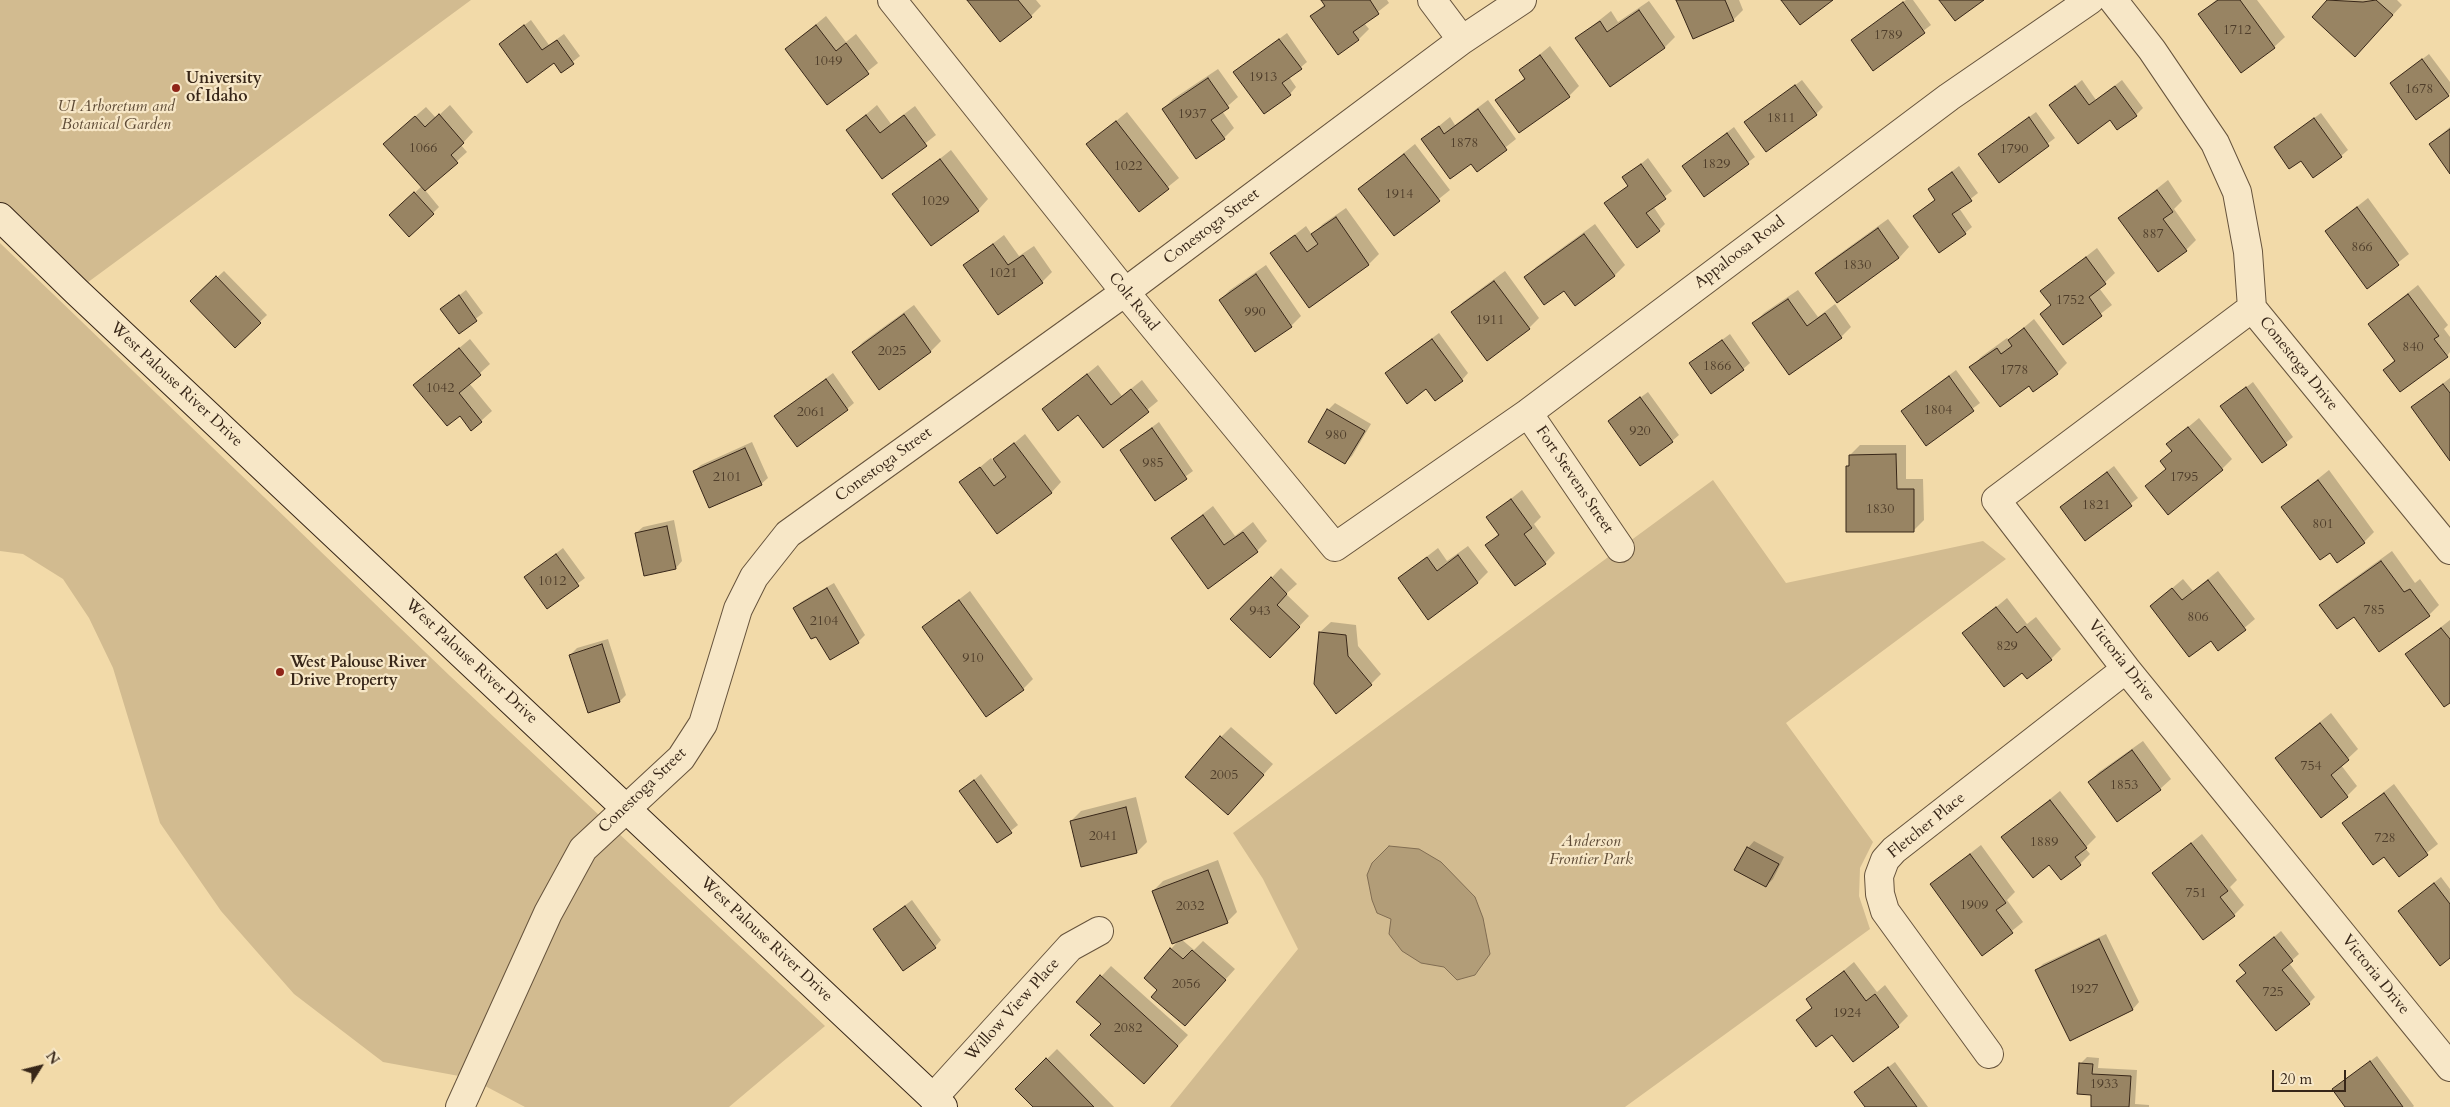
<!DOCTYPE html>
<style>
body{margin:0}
#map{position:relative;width:2450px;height:1107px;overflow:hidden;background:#f2daa9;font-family:Cardo,serif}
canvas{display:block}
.north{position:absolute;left:15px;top:1042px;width:50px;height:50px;-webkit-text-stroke:4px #f7e7c7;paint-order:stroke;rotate:54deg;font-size:14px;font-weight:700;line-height:20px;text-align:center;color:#372618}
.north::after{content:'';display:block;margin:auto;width:18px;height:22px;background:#372618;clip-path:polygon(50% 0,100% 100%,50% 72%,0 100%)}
.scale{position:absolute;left:2272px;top:1070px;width:74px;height:22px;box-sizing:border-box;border:2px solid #372618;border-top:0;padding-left:6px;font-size:15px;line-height:18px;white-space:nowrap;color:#372618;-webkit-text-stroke:4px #f7e7c7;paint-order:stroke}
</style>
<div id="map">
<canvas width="2450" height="1107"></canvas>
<div class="north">N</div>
<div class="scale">20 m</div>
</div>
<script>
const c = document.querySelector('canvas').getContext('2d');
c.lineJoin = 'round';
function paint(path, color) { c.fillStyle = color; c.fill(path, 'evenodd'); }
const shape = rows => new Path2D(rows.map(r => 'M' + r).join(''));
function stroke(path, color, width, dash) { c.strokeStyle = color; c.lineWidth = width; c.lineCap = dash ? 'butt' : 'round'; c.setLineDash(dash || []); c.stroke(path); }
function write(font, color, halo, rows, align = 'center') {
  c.font = font + ' Cardo,serif'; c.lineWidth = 4.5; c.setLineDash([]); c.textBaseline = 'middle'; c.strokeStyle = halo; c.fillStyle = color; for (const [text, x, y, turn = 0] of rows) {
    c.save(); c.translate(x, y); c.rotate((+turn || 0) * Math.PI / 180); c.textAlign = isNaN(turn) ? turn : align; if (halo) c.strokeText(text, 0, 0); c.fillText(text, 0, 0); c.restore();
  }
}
paint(shape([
 [0,0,471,0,76,291,0,217],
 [0,243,450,676,825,1026,729,1107,525,1107,470,1078,383,1062,294,994,221,911,160,823,113,668,89,618,63,579,23,554,0,551],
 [1713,480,1786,583,1983,541,2006,559,1786,723,1873,842,1860,868,1859,896,1870,929,1625,1107,1170,1107,1298,949,1263,879,1233,833]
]), '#d2bb90');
const water = shape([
 [1389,846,1419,849,1441,862,1475,897,1483,918,1490,954,1475,975,1457,980,1444,967,1421,963,1402,951,1389,934,1391,919,1377,913,1372,900,1367,875,1372,863,1389,846]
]);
paint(water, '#b29d78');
stroke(water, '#816d52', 1);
paint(shape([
 [968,0,1036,0,1041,6,1031,16],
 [1323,0,1387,0,1389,3,1364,23,1369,29,1358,40,1312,16,1325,4],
 [1678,0,1739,0,1743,10,1733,20],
 [1906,0,1913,0,1931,25,1874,69,1853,40],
 [2216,0,2257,0,2285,37,2274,47,2200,14],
 [2329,0,2397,0,2402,5,2365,45,2314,17],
 [1649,1,1675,37,1665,47,1610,85,1577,38,1611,11,1618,22],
 [826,16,846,42,856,34,878,63,827,104,786,49],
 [531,20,549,45,564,34,580,56,561,71,554,62,500,44],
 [1287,33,1307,62,1289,77,1296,87,1290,94,1235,72],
 [1550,46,1579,86,1569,96,1520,132,1497,100,1526,77,1521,70],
 [2429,54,2450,82,2450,93,2448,95,2391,83],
 [1218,69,1238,97,1222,111,1234,128,1224,138,1163,109,1173,99],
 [1802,80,1823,107,1816,114,1746,122],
 [2082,80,2096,100,2122,80,2143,108,2136,115,2110,118,2051,105],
 [1488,100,1516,139,1477,170,1471,162,1423,139,1450,117,1455,125],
 [450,105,473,132,461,145,467,152,425,190,439,207,433,213,397,209,422,186,395,134,426,107,436,118],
 [877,105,891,124,915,106,936,135,882,177,848,130],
 [1127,112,1179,178,1139,210,1088,144],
 [2036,112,2055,138,1999,181,1980,154],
 [2321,113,2348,150,2341,156,2301,159,2275,147],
 [1734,127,1755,157,1705,195,1683,166],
 [2450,127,2450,172,2430,144],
 [1415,144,1450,190,1394,235,1359,189],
 [951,150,988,199,978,210,894,195],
 [1648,158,1672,191,1653,206,1665,224,1659,230,1606,203,1629,185,1624,178],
 [1959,166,1978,193,1959,208,1972,227,1965,233,1914,216,1936,199,1929,189],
 [2168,180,2182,201,2174,209,2196,240,2186,250,2120,218],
 [2368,198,2409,254,2367,287,2326,231],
 [1346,208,1379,254,1369,264,1309,306,1271,253,1306,226,1312,235,1323,224],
 [1888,219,1909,247,1899,258,1817,273,1827,263],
 [1595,224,1625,265,1614,276,1564,289,1526,278,1536,267],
 [1004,235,1019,256,1034,246,1052,272,1042,282,965,265],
 [2097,248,2115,273,2099,288,2112,305,2063,343,2041,314,2052,304,2042,291],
 [1266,265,1301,316,1291,326,1220,300,1230,290],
 [224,271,267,315,235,346,192,301],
 [1505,271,1539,318,1529,328,1453,312,1463,302],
 [2418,285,2448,325,2444,329,2450,337,2450,352,2447,356,2385,370,2395,359,2369,324],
 [466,290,483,313,459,332,442,309],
 [1798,290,1818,317,1835,304,1851,327,1841,337,1789,373,1754,323,1764,313],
 [914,305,941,341,931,351,853,352,863,342],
 [2034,319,2067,363,2057,373,2029,384,1971,368,1981,357,2007,338,2009,340],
 [1439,333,1468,373,1462,380,1427,388,1386,373],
 [1730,334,1750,363,1743,369,1691,363],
 [470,339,490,364,469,383,492,411,472,429,460,414,415,385],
 [1098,365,1122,396,1142,380,1158,401,1103,446,1078,414,1043,410],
 [1956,370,1980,403,1926,444,1902,411],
 [833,373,854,403,847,409,776,416],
 [2450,378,2450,459,2413,407],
 [2253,382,2293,437,2262,462,2222,406],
 [1648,392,1679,435,1672,441,1609,421],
 [1335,403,1371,424,1352,456,1345,463,1310,442,1328,410],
 [2199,418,2232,459,2222,469,2147,486,2167,468,2161,461,2173,450,2168,444],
 [1159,422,1193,471,1155,499,1121,450],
 [1025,434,1061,482,1051,493,961,483,991,458,993,461],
 [752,442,768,478,761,484,694,471,701,465],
 [1860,445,1906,445,1906,479,1923,479,1924,520,1914,530,1847,467,1850,463,1850,455],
 [2114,466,2138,498,2085,539,2061,507],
 [2329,470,2374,532,2364,542,2283,507],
 [1522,490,1541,517,1534,524,1555,553,1545,563,1487,545,1499,533,1488,517],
 [1213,506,1235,536,1253,522,1267,541,1257,551,1172,538],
 [674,520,682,561,676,568,636,533,643,527],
 [1468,546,1488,572,1478,582,1399,578,1438,548,1447,561],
 [563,548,585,578,547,607,525,578],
 [2392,551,2415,583,2420,579,2439,605,2429,615,2354,615,2321,605,2331,595],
 [1281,568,1297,584,1286,594,1309,616,1270,657,1232,619],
 [2218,571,2255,619,2219,649,2211,639,2151,606,2183,579,2193,591],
 [834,583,865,635,858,642,816,635,794,609,801,602],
 [970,591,1033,679,1023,689,923,627],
 [2007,598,2027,624,2036,617,2061,649,2051,659,2022,671,1964,634],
 [2450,620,2450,701,2407,654],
 [1331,622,1356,625,1358,646,1381,674,1371,684,1320,632],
 [608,639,626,695,620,701,570,655,577,648],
 [2331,713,2358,749,2341,765,2357,786,2347,796,2276,758],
 [1231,727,1273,764,1238,803,1221,737],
 [2143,741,2171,779,2160,789,2117,820,2089,782,2099,772],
 [981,774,1018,825,998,841,961,791],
 [2394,784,2438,844,2399,875,2385,855,2344,823],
 [2060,791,2096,837,2085,848,2090,854,2080,864,2050,864,2003,837],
 [1136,797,1147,842,1137,852,1071,821,1081,811],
 [2202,834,2237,880,2230,887,2244,905,2234,915,2154,873],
 [1754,841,1784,857,1773,879,1766,886,1748,848],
 [1981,845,2015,892,2007,900,2023,922,1983,954,1931,884],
 [1218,860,1237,912,1227,922,1181,939,1194,950,1203,941,1235,969,1185,1024,1159,990,1145,978,1180,939,1153,891,1163,881],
 [2441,877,2450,889,2450,956,2406,905],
 [912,900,941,940,935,947,874,929],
 [2281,931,2299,954,2289,963,2315,997,2309,1003,2238,981,2247,972,2241,965],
 [2106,934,2139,1002,2133,1009,2070,1039,2037,970,2043,964],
 [1854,962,1877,992,1885,985,1908,1016,1898,1026,1832,1033,1797,1020,1813,1006,1808,1000],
 [1111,966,1188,1035,1154,1072,1078,1002],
 [1057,1049,1114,1107,1035,1107,1017,1089],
 [2377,1056,2414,1106,2413,1107,2347,1107,2334,1089],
 [2087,1057,2099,1058,2098,1068,2137,1070,2135,1104,2149,1105,2149,1107,2092,1107,2092,1094,2080,1064],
 [1895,1062,1928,1107,1867,1107,1856,1092]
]), '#0003');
const building = shape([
 [967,0,1018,0,1032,17,1000,42,967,0],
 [1321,0,1370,0,1379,14,1353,32,1359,40,1338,55,1310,16,1325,6,1321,0],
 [1676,0,1725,0,1734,21,1693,39,1676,0],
 [1781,0,1833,0,1800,25,1781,0],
 [1939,0,1984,0,1955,21,1939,0],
 [2218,0,2240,0,2275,48,2241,73,2198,14,2218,0],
 [2327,0,2363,2,2376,0,2393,15,2355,57,2312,17,2327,0],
 [1903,2,1925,33,1873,71,1851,40,1903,2],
 [1639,10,1665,48,1610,87,1575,38,1600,21,1607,32,1639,10],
 [524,25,542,50,557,40,574,64,561,73,554,63,527,83,499,44,524,25],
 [816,25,836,51,846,43,869,74,827,105,785,49,816,25],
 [1279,39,1302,69,1282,83,1291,95,1264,114,1233,72,1279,39],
 [1540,55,1570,97,1519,133,1495,100,1525,79,1519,70,1540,55],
 [2422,59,2449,96,2416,120,2390,83,2422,59],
 [1208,78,1229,108,1211,120,1225,139,1196,159,1162,109,1208,78],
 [1795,85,1817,115,1766,152,1744,122,1795,85],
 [2075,86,2089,105,2115,86,2137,116,2117,130,2110,120,2078,144,2049,105,2075,86],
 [1478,109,1507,150,1477,172,1471,164,1450,179,1421,139,1439,126,1444,134,1478,109],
 [439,114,464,143,451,155,458,163,425,191,383,144,415,116,425,127,439,114],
 [866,115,880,133,904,115,927,146,882,179,846,130,866,115],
 [2029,117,2049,146,1999,183,1978,154,2029,117],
 [2314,118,2342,157,2313,178,2301,161,2289,169,2274,147,2314,118],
 [1116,121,1169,189,1139,212,1086,144,1116,121],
 [2450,129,2450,174,2429,144,2450,129],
 [1727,133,1749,164,1704,197,1682,166,1727,133],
 [1404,154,1440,201,1394,236,1358,189,1404,154],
 [940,159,979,211,931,246,892,194,940,159],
 [1641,164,1666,199,1646,213,1660,231,1637,248,1604,203,1628,186,1622,177,1641,164],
 [1952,172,1972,201,1952,214,1966,234,1939,253,1913,216,1935,200,1928,189,1952,172],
 [2157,190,2173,212,2163,219,2187,251,2158,272,2118,218,2157,190],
 [414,192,434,214,409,237,389,215,414,192],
 [2357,207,2399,265,2367,289,2325,231,2357,207],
 [1336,217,1369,265,1309,308,1270,253,1295,235,1307,252,1318,244,1311,234,1336,217],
 [1878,228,1899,258,1837,303,1815,273,1878,228],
 [1584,234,1615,276,1575,306,1564,291,1544,305,1524,277,1584,234],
 [993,244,1008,265,1023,255,1043,283,998,315,963,265,993,244],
 [2086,257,2106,284,2089,297,2102,316,2063,345,2040,314,2051,305,2040,291,2086,257],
 [1256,274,1292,327,1255,352,1219,300,1256,274],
 [216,276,261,323,235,348,190,301,216,276],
 [1494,281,1530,329,1487,361,1451,312,1494,281],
 [2408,294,2439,336,2434,339,2448,357,2400,392,2383,370,2395,361,2368,324,2408,294],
 [459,295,477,321,459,334,440,309,459,295],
 [1788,299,1807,326,1825,313,1842,338,1789,375,1752,323,1788,299],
 [904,314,931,352,879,390,852,352,904,314],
 [2024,328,2058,374,2033,392,2029,386,2000,407,1969,367,1997,348,2001,354,2012,346,2008,340,2024,328],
 [1432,339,1463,381,1435,401,1426,389,1407,404,1385,373,1432,339],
 [1722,340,1744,370,1711,394,1689,363,1722,340],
 [459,348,481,375,459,393,482,422,471,431,460,416,447,426,413,385,459,348],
 [1087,374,1111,405,1131,389,1149,412,1103,448,1078,415,1058,431,1042,409,1087,374],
 [1949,376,1974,411,1926,446,1901,411,1949,376],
 [826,379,848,410,797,447,774,416,826,379],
 [2443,384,2450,393,2450,461,2411,407,2443,384],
 [2246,387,2287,445,2262,463,2220,406,2246,387],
 [1640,397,1673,442,1640,466,1608,421,1640,397],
 [1327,409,1365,431,1345,464,1308,442,1327,409],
 [2188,427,2223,470,2168,515,2145,486,2166,469,2160,461,2172,451,2166,444,2188,427],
 [1152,428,1187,479,1155,501,1120,450,1152,428],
 [1014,443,1052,493,997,534,959,482,980,467,994,486,1006,477,993,459,1014,443],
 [745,448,762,485,709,508,693,471,745,448],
 [1896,454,1897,489,1914,489,1914,532,1846,532,1846,466,1849,466,1849,455,1896,454],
 [2107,472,2132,506,2085,541,2060,507,2107,472],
 [2318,480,2365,543,2337,563,2330,553,2320,560,2281,507,2318,480],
 [1511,499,1532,528,1524,534,1546,564,1515,586,1485,545,1499,535,1486,517,1511,499],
 [1203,515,1224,545,1243,532,1258,552,1208,589,1171,538,1203,515],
 [667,526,676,569,644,576,635,533,667,526],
 [556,554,579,586,547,609,524,577,556,554],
 [1458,555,1478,583,1428,620,1398,578,1427,557,1437,571,1458,555],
 [2381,561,2404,592,2410,589,2430,616,2379,652,2354,617,2337,629,2319,605,2381,561],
 [1271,577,1287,594,1277,605,1300,627,1270,658,1230,619,1271,577],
 [2208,580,2246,630,2218,651,2211,641,2189,657,2150,606,2172,588,2182,600,2208,580],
 [827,588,859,643,830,660,816,637,811,639,793,608,827,588],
 [959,600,1024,690,986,717,922,627,959,600],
 [1996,607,2017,633,2025,626,2052,660,2027,679,2022,673,2004,687,1962,633,1996,607],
 [2441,628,2450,639,2450,703,2444,707,2405,654,2441,628],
 [1319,632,1346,635,1348,656,1372,685,1336,714,1314,684,1319,632],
 [602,644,620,702,588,713,569,655,602,644],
 [2320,723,2349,760,2331,775,2348,797,2321,818,2275,758,2320,723],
 [1220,736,1264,775,1228,815,1185,777,1220,736],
 [2132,750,2161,790,2117,822,2088,782,2132,750],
 [974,780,1012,833,997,843,959,791,974,780],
 [2384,793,2428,855,2399,877,2384,857,2373,865,2342,823,2384,793],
 [2050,800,2087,848,2075,857,2081,865,2061,880,2049,865,2033,878,2001,837,2050,800],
 [1126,807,1137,853,1081,867,1070,821,1126,807],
 [2191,843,2228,891,2220,897,2235,916,2203,940,2152,873,2191,843],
 [1747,847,1779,864,1766,887,1734,870,1747,847],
 [1970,854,2006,903,1996,910,2013,933,1982,956,1930,884,1970,854],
 [1208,870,1228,923,1172,944,1152,891,1208,870],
 [2434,883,2450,904,2450,958,2440,966,2398,911,2434,883],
 [905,906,936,948,903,971,873,929,905,906],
 [2274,937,2293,961,2282,970,2310,1004,2276,1031,2236,981,2246,973,2239,965,2274,937],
 [2099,939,2133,1010,2070,1041,2035,970,2099,939],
 [1170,948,1183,959,1192,950,1226,980,1185,1026,1151,997,1157,990,1144,978,1170,948],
 [1844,971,1866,1001,1875,994,1899,1027,1853,1062,1832,1035,1816,1047,1796,1020,1812,1008,1806,999,1844,971],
 [1100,975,1178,1046,1144,1084,1090,1035,1101,1024,1076,1002,1100,975],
 [1046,1058,1094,1107,1033,1107,1015,1089,1046,1058],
 [2370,1061,2403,1107,2345,1107,2332,1089,2370,1061],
 [2079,1063,2093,1064,2092,1074,2131,1076,2129,1107,2091,1107,2091,1095,2077,1094,2079,1063],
 [1888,1067,1917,1107,1865,1107,1854,1092,1888,1067]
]);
paint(building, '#988463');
stroke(building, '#372618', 1);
const street = shape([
 [892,0,1125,292,1335,547,1528,413,1949,97,2090,0],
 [1432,0,1462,40],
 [2113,0,2152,50,2215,143,2237,192,2248,252,2252,308,2450,550],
 [2252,308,1996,500,2126,669,2450,1067],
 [1528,413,1620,548],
 [1989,1054,1885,911,1880,894,1879,876,1885,860,1894,850,2126,669],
 [933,1098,1070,947,1099,931],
 [460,1107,548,913,583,849,681,758,703,724,738,609,754,577,788,534,1125,292,1462,40,1522,0]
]);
const secondary = shape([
 [0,217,76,291,943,1107]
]);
stroke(street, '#66533c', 30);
stroke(secondary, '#372618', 30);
stroke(street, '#f7e7c7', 28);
stroke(secondary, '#f7e7c7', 28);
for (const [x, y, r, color] of [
 [176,88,5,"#8f2418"],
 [280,672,5,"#8f2418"]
]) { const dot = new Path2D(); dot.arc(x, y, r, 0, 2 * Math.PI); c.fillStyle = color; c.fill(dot); stroke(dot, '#f7e7c7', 2); }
write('14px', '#4f3e2b', null, [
 ["1712",2237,31],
 ["1789",1888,36],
 ["1049",828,62],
 ["1913",1263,78],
 ["1678",2419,90],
 ["1937",1192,115],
 ["1811",1781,119],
 ["1878",1464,144],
 ["1066",423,149],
 ["1790",2014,150],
 ["1829",1716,165],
 ["1022",1128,167],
 ["1914",1399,195],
 ["1029",935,202],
 ["887",2153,235],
 ["866",2362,248],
 ["1830",1857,266],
 ["1021",1003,274],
 ["1752",2070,301],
 ["990",1255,313],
 ["1911",1490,321],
 ["840",2413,348],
 ["2025",892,352],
 ["1866",1717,367],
 ["1778",2014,371],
 ["1042",440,389],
 ["1804",1938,411],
 ["2061",811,413],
 ["920",1640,432],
 ["980",1336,436],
 ["985",1153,464],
 ["2101",727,478],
 ["1795",2184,478],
 ["1821",2096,506],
 ["1830",1880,510],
 ["801",2323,525],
 ["1012",552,582],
 ["785",2374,611],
 ["943",1260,612],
 ["806",2198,618],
 ["2104",824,622],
 ["829",2007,647],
 ["910",973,659],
 ["754",2311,767],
 ["2005",1224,776],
 ["1853",2124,786],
 ["2041",1103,837],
 ["728",2385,839],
 ["1889",2044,843],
 ["751",2196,894],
 ["1909",1974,906],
 ["2032",1190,907],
 ["2056",1186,985],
 ["1927",2084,990],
 ["725",2273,993],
 ["1924",1847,1014],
 ["2082",1128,1029],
 ["1933",2104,1085]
]);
write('bold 16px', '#372618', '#f7e7c7', [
 ["University",186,79],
 ["of Idaho",186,97],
 ["West Palouse River",290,663],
 ["Drive Property",290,681]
], 'left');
write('italic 16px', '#5e4b36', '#f7e7c7', [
 ["UI Arboretum and",116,107],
 ["Botanical Garden",116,125],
 ["Anderson",1591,842],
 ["Frontier Park",1591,860]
]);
write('16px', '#372618', '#f7e7c7', [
 ["Conestoga Street",1212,227,-37],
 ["Appaloosa Road",1740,253,-37],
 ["Colt Road",1133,302,51],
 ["Conestoga Drive",2298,364,51],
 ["West Palouse River Drive",176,385,43],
 ["Conestoga Street",884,465,-36],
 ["Fort Stevens Street",1574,480,56],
 ["Victoria Drive",2121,661,52],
 ["West Palouse River Drive",471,662,43],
 ["Conestoga Street",643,791,-44],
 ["Fletcher Place",1927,826,-39],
 ["West Palouse River Drive",766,940,43],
 ["Victoria Drive",2375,975,51],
 ["Willow View Place",1013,1010,-48]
]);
</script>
